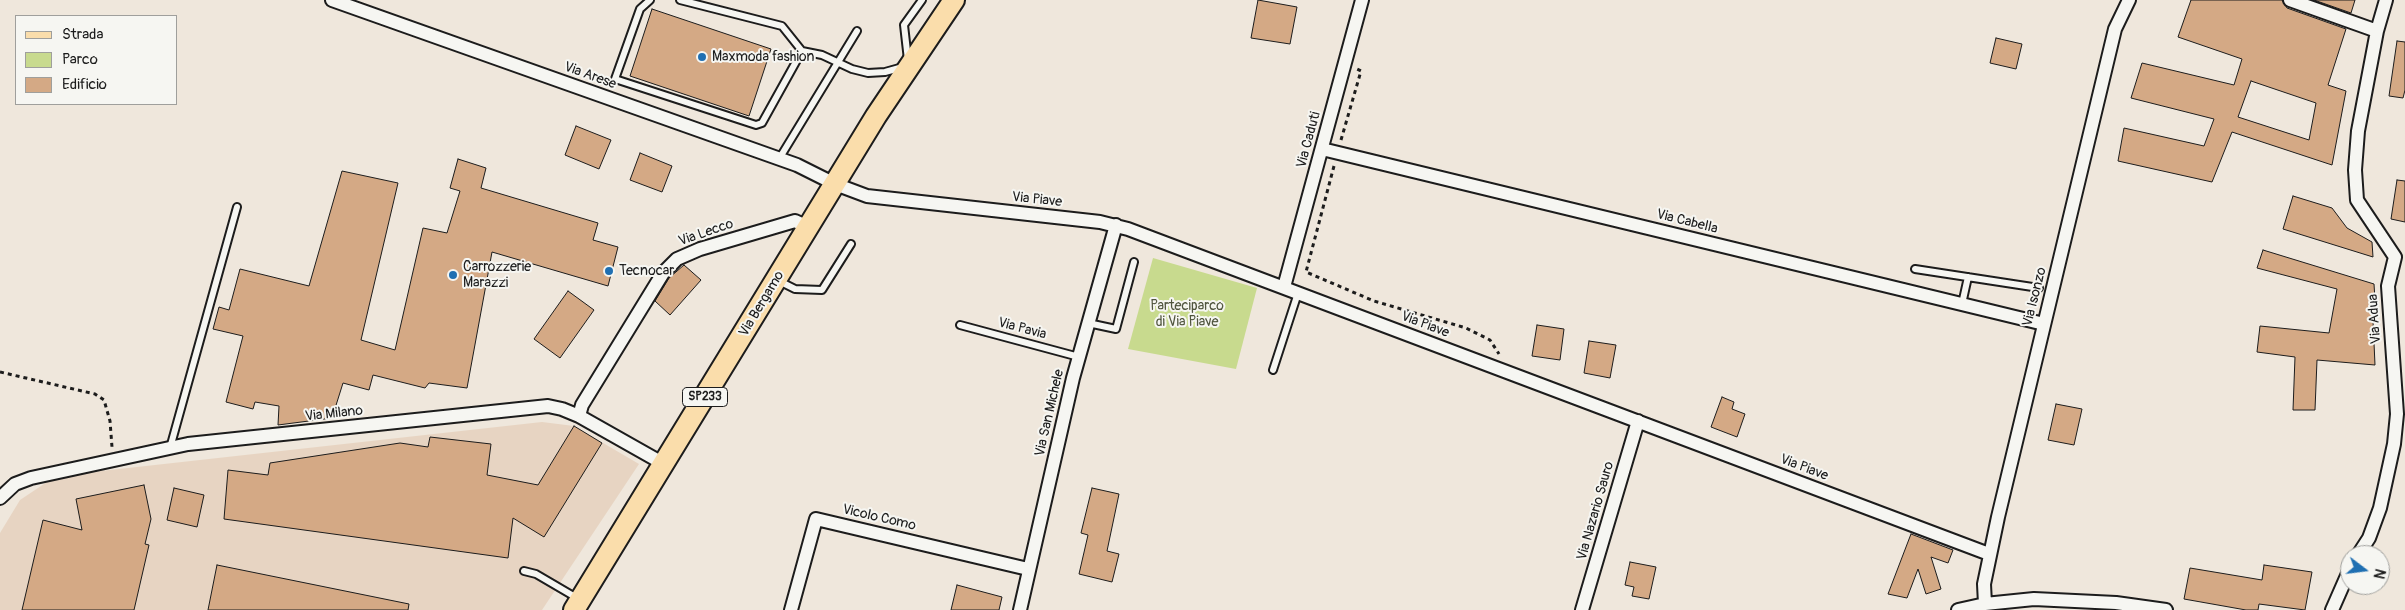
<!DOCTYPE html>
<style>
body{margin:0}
#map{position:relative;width:2405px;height:610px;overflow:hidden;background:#efe7dc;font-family:Pangolin,sans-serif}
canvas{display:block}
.legend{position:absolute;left:15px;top:15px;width:162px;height:90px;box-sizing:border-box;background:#f6f6f2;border:1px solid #9f9f9c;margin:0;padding:6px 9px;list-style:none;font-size:15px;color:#1c1c1c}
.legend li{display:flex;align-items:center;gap:10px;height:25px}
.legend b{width:25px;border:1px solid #9f9f9c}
.north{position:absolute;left:2340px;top:545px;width:50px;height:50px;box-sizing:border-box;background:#f6f6f2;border:1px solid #9f9f9c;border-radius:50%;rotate:105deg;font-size:14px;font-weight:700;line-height:20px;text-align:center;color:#1c1c1c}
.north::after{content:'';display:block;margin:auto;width:18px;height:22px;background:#1f6fb2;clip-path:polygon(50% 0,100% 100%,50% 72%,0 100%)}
</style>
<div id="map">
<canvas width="2405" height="610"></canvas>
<ul class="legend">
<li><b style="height:6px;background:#faddab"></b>Strada</li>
<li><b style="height:14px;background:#c8da8e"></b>Parco</li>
<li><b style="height:14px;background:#d4a985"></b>Edificio</li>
</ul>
<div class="north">N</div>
</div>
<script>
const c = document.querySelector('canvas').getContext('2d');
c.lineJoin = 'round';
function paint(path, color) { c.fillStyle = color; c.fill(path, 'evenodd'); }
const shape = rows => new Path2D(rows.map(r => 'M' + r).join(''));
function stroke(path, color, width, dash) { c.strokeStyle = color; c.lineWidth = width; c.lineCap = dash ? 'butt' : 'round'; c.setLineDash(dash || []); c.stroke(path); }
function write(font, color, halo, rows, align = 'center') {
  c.font = font + ' Pangolin,sans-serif'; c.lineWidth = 4; c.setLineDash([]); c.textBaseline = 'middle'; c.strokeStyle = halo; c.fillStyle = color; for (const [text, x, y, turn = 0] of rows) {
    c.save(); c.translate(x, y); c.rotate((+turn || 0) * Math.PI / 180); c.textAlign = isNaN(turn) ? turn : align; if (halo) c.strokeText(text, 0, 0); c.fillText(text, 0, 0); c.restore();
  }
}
paint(shape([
 [542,422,574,426,639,464,542,610,0,610,0,533,20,500,56,476]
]), '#e7d4c2');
paint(shape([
 [1153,258,1257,288,1236,369,1128,349]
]), '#c8da8e');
const building = shape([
 [1258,0,1297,7,1290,44,1251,38,1258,0],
 [2191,0,2282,0,2287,8,2346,29,2328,85,2346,91,2332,165,2232,132,2212,182,2118,161,2124,128,2204,146,2214,119,2131,98,2142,63,2234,85,2242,59,2178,37,2191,0],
 [2251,81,2316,103,2309,140,2238,117,2251,81],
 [2314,0,2355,0,2351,13,2314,0],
 [652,9,771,49,749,116,630,76,652,9],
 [1996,38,2022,44,2016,69,1990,63,1996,38],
 [2397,41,2405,42,2405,90,2403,98,2389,96,2397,41],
 [576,126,611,140,599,169,565,155,576,126],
 [640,153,672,166,662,192,630,180,640,153],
 [458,159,486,168,481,188,598,223,593,240,618,247,608,286,492,252,467,388,429,383,425,388,373,375,369,390,343,383,332,418,278,425,279,406,255,402,253,409,226,402,243,336,213,329,219,307,229,310,240,269,309,286,342,171,398,183,361,340,395,350,423,228,447,233,460,191,450,188,458,159],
 [2397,180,2405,181,2405,222,2391,219,2397,180],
 [2293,196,2332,208,2347,228,2372,242,2373,257,2283,229,2293,196],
 [2263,250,2374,284,2375,300,2372,299,2375,365,2317,360,2315,410,2293,410,2295,357,2257,352,2260,326,2329,333,2337,289,2257,268,2263,250],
 [684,265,701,280,670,315,655,301,669,278,684,265],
 [568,291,594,310,560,358,534,339,568,291],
 [1537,325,1564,329,1560,360,1532,356,1537,325],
 [1589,341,1616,345,1610,378,1584,373,1589,341],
 [1722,397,1734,402,1732,409,1745,414,1737,437,1711,427,1722,397],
 [2056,404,2082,409,2074,445,2048,440,2056,404],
 [574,426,602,443,544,537,513,518,508,558,224,519,228,470,268,475,270,463,400,443,428,447,430,437,491,444,487,475,538,485,574,426],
 [144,485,151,519,145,544,149,545,134,610,22,610,43,520,82,530,76,499,144,485],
 [174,488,204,495,197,527,167,520,174,488],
 [1092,488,1119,494,1107,551,1119,554,1112,582,1079,574,1088,535,1081,533,1092,488],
 [1911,534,1953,550,1948,563,1931,557,1941,589,1926,594,1918,569,1907,598,1888,594,1911,534],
 [1630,562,1656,567,1649,599,1632,596,1634,587,1625,585,1630,562],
 [217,565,409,604,408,610,208,610,217,565],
 [2264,565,2312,572,2305,610,2259,604,2258,610,2246,610,2184,599,2190,568,2262,580,2264,565],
 [957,585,1002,597,999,610,951,610,957,585]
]);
paint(building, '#d4a985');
stroke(building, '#1c1c1c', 1);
const lane = shape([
 [650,0,640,9,615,79,756,125,762,123,802,51],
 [680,0,782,26,802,51,822,55,852,69,868,73,885,72,903,67],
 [908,60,904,25,922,0],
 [779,159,857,31],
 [1915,269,2039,288],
 [779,281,795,289,822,290,851,244],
 [1962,304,1968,277],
 [1088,323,1116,329,1134,262],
 [960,325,1079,357],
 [1273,370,1298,293],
 [170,448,237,207],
 [524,571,536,574,577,598]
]);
const street = shape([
 [332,0,797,165,835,184,867,196,1100,222,1128,229,1989,554],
 [2290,0,2377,31],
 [1322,149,2044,324],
 [1284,287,1362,0],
 [579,416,582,405,663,273,677,259,700,249,795,221,808,227],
 [0,498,15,484,31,478,188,444,548,406,562,409,579,416,664,464],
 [2358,555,2369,538,2380,508,2394,444,2397,414,2388,286,2395,257,2357,200,2355,170,2358,131,2377,31,2386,0],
 [1985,604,1984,584,1998,517,2115,29,2129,0],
 [791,610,816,519,1028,569],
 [1020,610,1073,378,1116,225],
 [1582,610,1638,421],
 [1958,610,1985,604,2034,599,2116,603,2166,610],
 [2332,610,2350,569]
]);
const primary = shape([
 [574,610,876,116,954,0]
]);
stroke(lane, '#1c1c1c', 10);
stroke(street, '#1c1c1c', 16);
stroke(primary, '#1c1c1c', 24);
stroke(shape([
 [1341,140,1361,71,1357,69],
 [1334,166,1306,272,1374,301,1466,328,1490,340,1499,354],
 [0,372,95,394,104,400,110,421,112,447]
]), '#1c1c1c', 3, [4, 4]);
stroke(lane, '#f6f6f2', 6);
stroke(street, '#f6f6f2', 12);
stroke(primary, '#faddab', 20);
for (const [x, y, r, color] of [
 [702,57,5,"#1f6fb2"],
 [609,271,5,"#1f6fb2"],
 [453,275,5,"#1f6fb2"]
]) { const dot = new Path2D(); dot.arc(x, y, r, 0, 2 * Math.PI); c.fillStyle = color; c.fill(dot); stroke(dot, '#f6f6f2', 2); }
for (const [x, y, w] of [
 [705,397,45]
]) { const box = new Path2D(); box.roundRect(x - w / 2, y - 9.5, w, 19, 4); c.fillStyle = '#f6f6f2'; c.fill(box); stroke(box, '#1c1c1c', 1); }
write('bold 12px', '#1c1c1c', null, [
 ["SP233",705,397]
]);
write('14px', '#1c1c1c', '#f6f6f2', [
 ["Maxmoda fashion",712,57],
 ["Carrozzerie",463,267],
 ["Marazzi",463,283],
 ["Tecnocar",619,271]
], 'left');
write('14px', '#1c1c1c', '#f6f6f2', [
 ["Via Arese",590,76,20],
 ["Via Caduti",1309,140,-75],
 ["Via Piave",1037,200,6],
 ["Via Cabella",1687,222,14],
 ["Via Lecco",706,233,-19],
 ["Via Isonzo",2035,297,-76],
 ["Via Bergamo",762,304,-59],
 ["Via Adua",2375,319,-94],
 ["Via Piave",1425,325,21],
 ["Via Pavia",1022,329,15],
 ["Via San Michele",1050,413,-77],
 ["Via Milano",334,414,-6],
 ["Via Piave",1804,468,21],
 ["Via Nazario Sauro",1596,511,-74],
 ["Vicolo Como",879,518,13]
]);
write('14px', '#50553e', '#f6f6f2', [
 ["Parteciparco",1187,306],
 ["di Via Piave",1187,322]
]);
</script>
